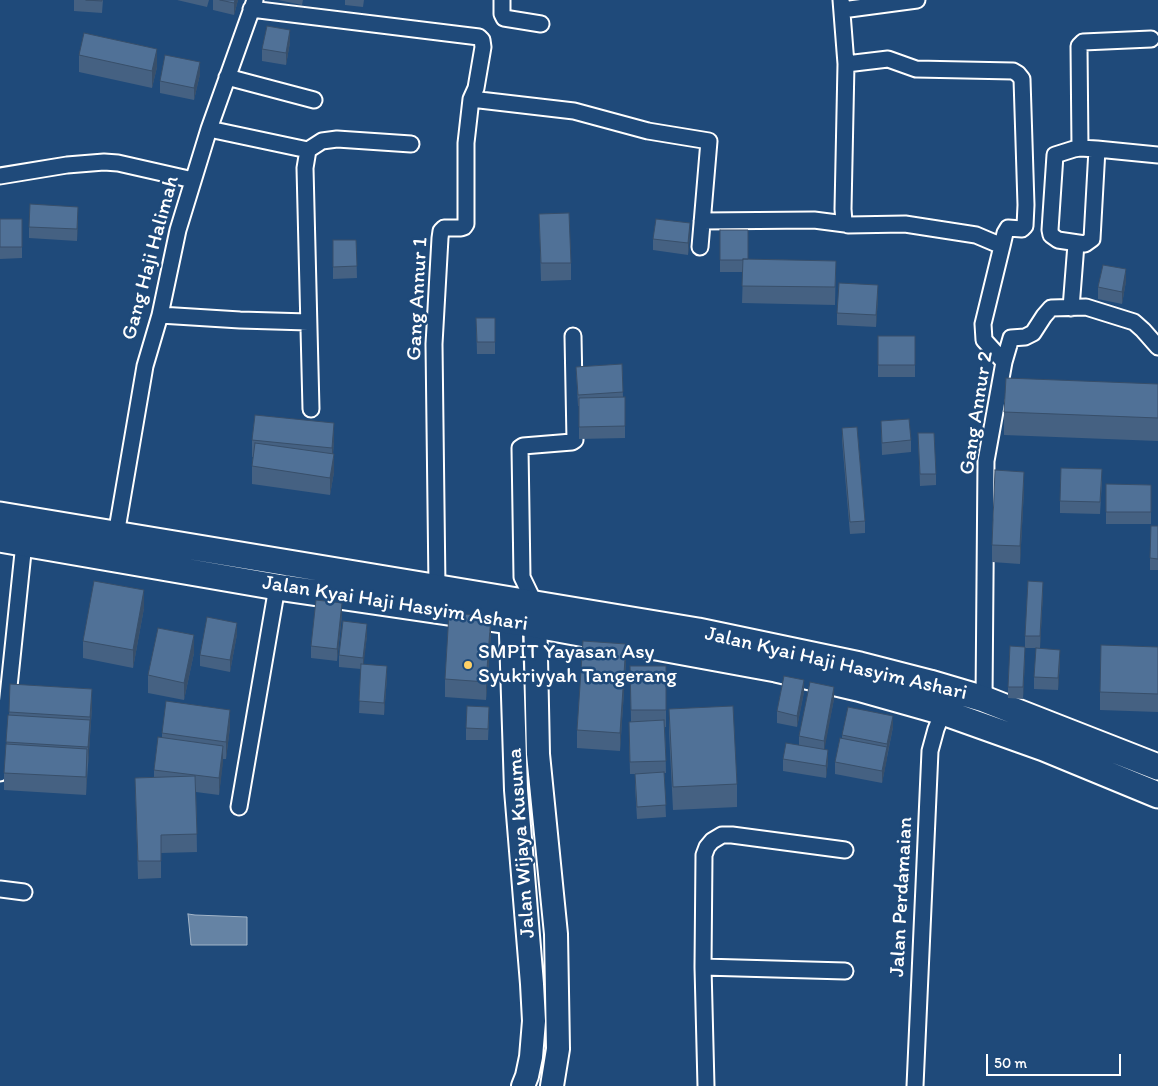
<!DOCTYPE html>
<style>
body{margin:0}
#map{position:relative;width:1158px;height:1086px;overflow:hidden;background:#1f4a7a;font-family:Itim,sans-serif}
canvas{display:block}
.scale{position:absolute;left:986px;top:1054px;width:135px;height:22px;box-sizing:border-box;border:2px solid #fff;border-top:0;padding-left:6px;font-size:15px;line-height:18px;white-space:nowrap;color:#fff;-webkit-text-stroke:4px #1f4a7a;paint-order:stroke}
</style>
<div id="map">
<canvas width="1158" height="1086"></canvas>
<div class="scale">50 m</div>
</div>
<script>
const c = document.querySelector('canvas').getContext('2d');
c.lineJoin = 'round';
function paint(path, color) { c.fillStyle = color; c.fill(path, 'evenodd'); }
const shape = rows => new Path2D(rows.map(r => 'M' + r).join(''));
function stroke(path, color, width, dash) { c.strokeStyle = color; c.lineWidth = width; c.lineCap = dash ? 'butt' : 'round'; c.setLineDash(dash || []); c.stroke(path); }
function write(font, color, halo, rows, align = 'center') {
  c.font = font + ' Itim,sans-serif'; c.lineWidth = 5; c.setLineDash([]); c.textBaseline = 'middle'; c.strokeStyle = halo; c.fillStyle = color; for (const [text, x, y, turn = 0] of rows) {
    c.save(); c.translate(x, y); c.rotate((+turn || 0) * Math.PI / 180); c.textAlign = isNaN(turn) ? turn : align; if (halo) c.strokeText(text, 0, 0); c.fillText(text, 0, 0); c.restore();
  }
}
const water = shape([
 [188,914,195,915,247,917,247,945,191,945,188,914]
]);
paint(water, '#6583a4');
stroke(water, '#a3b5c8', 1);
const street = shape([
 [502,0,502,14,504,18,541,24],
 [841,0,846,64,843,209,844,222,848,225,905,224,976,235,1002,246,983,324,984,340,1004,362],
 [251,9,479,37,482,40,483,47,476,88,471,99,466,143,466,224,464,227,461,228,444,228,441,231,440,238,434,344,437,587],
 [842,10,917,0],
 [846,64,888,59,916,69,1013,71,1018,74,1022,79,1026,205,1025,226,1022,229,1008,228,1005,233,1002,246],
 [227,77,314,100],
 [471,99,574,111,648,131,709,141,700,247],
 [209,129,308,150,305,168,311,409],
 [1080,148,1079,46,1083,42,1151,39],
 [1097,149,1092,239,1085,244,1058,240,1051,235,1050,230,1055,155,1074,149,1080,148,1097,149,1158,155],
 [308,150,322,141,337,139,411,144],
 [0,176,67,165,104,162,118,163,193,180],
 [702,221,814,220,845,224],
 [1071,308,1076,244],
 [160,315,240,320,308,322],
 [116,535,145,366,160,315,178,230,209,129,255,0],
 [535,604,522,577,520,448,523,446,572,442,575,440,573,336],
 [984,699,986,461,1004,362,1011,338,1025,337,1033,333,1044,316,1051,308,1086,307,1134,322,1143,330,1158,347],
 [0,773,24,543],
 [239,807,277,587],
 [0,889,24,892],
 [703,967,845,971],
 [706,1086,703,967,704,855,707,847,712,841,722,835,732,835,845,850],
 [915,1086,930,751,936,729,943,712]
]);
const secondary = shape([
 [510,604,516,790,532,984,534,1021,531,1057,527,1076,523,1086],
 [535,609,538,754,556,934,558,1049,552,1086]
]);
const primary = shape([
 [0,515,698,631,860,665,930,683,984,699,1158,767],
 [0,539,277,587,536,625,776,669,858,688,943,712,1044,748,1158,795]
]);
stroke(street, '#fff', 19);
stroke(secondary, '#fff', 26);
stroke(primary, '#fff', 29);
stroke(street, '#1f4a7a', 15);
stroke(secondary, '#1f4a7a', 22);
stroke(primary, '#1f4a7a', 25);
paint(shape([
 [74,0,103,0,102,13,74,11],
 [177,0,209,0,207,7],
 [213,0,238,0,234,15,213,10],
 [278,0,303,0,302,5],
 [345,0,364,0,363,7,345,5],
 [290,42,286,65,262,61,262,49],
 [79,55,157,67,152,88,79,72],
 [200,74,194,100,160,93,160,81],
 [539,214,571,263,571,280,541,281],
 [0,219,22,219,22,258,0,259],
 [78,219,77,241,29,238,29,227],
 [720,230,748,259,836,261,835,305,742,303,743,272,720,272],
 [690,235,688,255,653,250,653,239],
 [333,240,356,240,357,278,333,279],
 [1126,281,1122,304,1098,299,1098,287],
 [878,297,876,327,837,325,837,313],
 [476,318,495,318,495,354,477,354],
 [878,336,915,336,915,377,878,377],
 [622,364,623,397,625,397,625,438,579,439,579,406,578,406,576,367],
 [1158,384,1158,441,1004,435,1004,412],
 [881,421,911,440,911,452,882,455],
 [842,428,865,521,865,533,850,534,842,440],
 [918,433,936,474,936,485,920,486],
 [252,440,334,441,333,454,334,472,330,495,252,484,252,466,253,457,252,457],
 [1102,481,1100,514,1060,513,1060,501],
 [1106,484,1151,485,1151,524,1106,524],
 [1024,489,1020,564,992,562,992,545],
 [1158,526,1158,570,1150,570,1150,558],
 [1043,593,1040,648,1025,648,1025,636],
 [144,608,133,668,83,658,83,641],
 [342,615,337,661,311,658,311,646],
 [237,634,230,672,200,666,200,655],
 [491,634,486,700,445,697,445,679],
 [367,636,363,664,387,677,384,715,359,713,361,669,339,667,339,655],
 [1158,647,1158,712,1100,710,1100,692],
 [194,653,184,700,148,693,148,675],
 [1025,658,1023,699,1008,698,1008,687],
 [626,661,620,751,577,748,577,730],
 [1060,662,1058,690,1034,689,1034,677],
 [630,666,666,666,666,727,665,727,666,773,664,773,666,817,637,819,635,786,635,774,630,774,629,733,631,721],
 [10,684,92,707,86,795,4,790,4,773,9,715],
 [804,692,797,727,777,723,777,711],
 [834,699,824,749,828,761,826,778,783,771,783,759,799,745,799,736],
 [669,709,737,784,737,807,673,810,669,732],
 [489,718,488,740,466,740,466,728],
 [230,727,226,759,223,759,219,795,196,792,197,852,161,853,161,878,138,879,135,778,154,777,154,770,162,738,162,733],
 [893,727,882,783,835,774,835,762,842,738,842,735]
]), '#456182');
paint(shape([
 [235,0,238,0,234,15,234,3],
 [290,30,290,42,286,65,286,53],
 [157,49,157,67,152,88,152,71],
 [200,62,200,74,194,100,194,88],
 [78,207,78,219,77,241,77,229],
 [690,223,690,235,688,255,688,243],
 [1126,269,1126,281,1122,304,1122,292],
 [878,285,878,297,876,327,876,315],
 [334,423,334,441,332,466,332,448],
 [334,454,334,472,330,495,330,478],
 [1024,472,1024,489,1020,564,1020,546],
 [1043,582,1043,593,1040,648,1040,636],
 [144,590,144,608,133,668,133,650],
 [342,603,342,615,337,661,337,649],
 [491,616,491,634,486,700,486,682],
 [237,623,237,634,230,672,230,660],
 [367,624,367,636,363,670,363,658],
 [194,635,194,653,184,700,184,683],
 [626,644,626,661,620,751,620,733],
 [1025,647,1025,658,1023,699,1023,687],
 [1060,650,1060,662,1058,690,1058,678],
 [387,666,387,677,384,715,384,703],
 [804,680,804,692,797,727,797,716],
 [834,687,834,699,824,752,824,741],
 [92,689,92,707,90,735,90,717],
 [230,710,230,727,226,759,226,742],
 [893,716,893,727,887,756,887,744],
 [90,720,90,738,88,765,88,747],
 [223,746,223,763,219,795,219,778],
 [887,747,887,759,882,783,882,771],
 [87,749,87,766,86,795,86,777],
 [828,750,828,761,826,778,826,766]
]), '#384f6a');
const building = shape([
 [86,0,102,0,102,1,86,0],
 [220,0,235,0,234,3,220,0],
 [267,26,290,30,286,53,262,49,267,26],
 [84,33,157,49,152,71,79,55,84,33],
 [165,55,200,62,194,88,160,81,165,55],
 [30,204,78,207,77,229,29,227,30,204],
 [569,213,571,263,541,263,539,214,569,213],
 [0,219,22,219,22,247,0,247,0,219],
 [656,219,690,223,688,243,653,239,656,219],
 [720,230,748,230,748,259,743,259,743,260,720,260,720,230],
 [333,240,356,240,357,266,333,267,333,240],
 [743,259,836,261,835,287,742,286,743,259],
 [1103,265,1126,269,1122,292,1098,287,1103,265],
 [839,283,878,285,876,315,837,313,839,283],
 [476,318,495,318,495,342,477,342,476,318],
 [878,336,915,336,915,365,878,365,878,336],
 [622,364,623,392,578,395,576,367,622,364],
 [1006,378,1158,384,1158,418,1004,412,1006,378],
 [625,397,625,426,579,427,579,398,625,397],
 [255,415,334,423,332,448,252,440,255,415],
 [909,419,911,440,882,443,881,421,909,419],
 [857,427,865,521,850,522,842,428,857,427],
 [918,433,934,433,936,474,920,474,918,433],
 [255,443,334,454,330,478,252,466,255,443],
 [1061,468,1102,469,1100,502,1060,501,1061,468],
 [995,470,1024,472,1020,546,992,545,995,470],
 [1106,484,1151,485,1151,512,1106,512,1106,484],
 [1151,526,1158,526,1158,559,1150,558,1151,526],
 [94,581,144,590,133,650,83,641,94,581],
 [1028,581,1043,582,1040,636,1025,636,1028,581],
 [316,600,342,603,337,649,311,646,316,600],
 [449,613,491,616,486,682,445,679,449,613],
 [207,617,237,623,230,660,200,655,207,617],
 [343,621,367,624,363,658,339,655,343,621],
 [158,628,194,635,184,683,148,675,158,628],
 [583,641,626,644,620,733,577,730,583,641],
 [1101,645,1158,647,1158,694,1100,692,1101,645],
 [1010,646,1025,647,1023,687,1008,687,1010,646],
 [1036,648,1060,650,1058,678,1034,677,1036,648],
 [361,664,387,666,384,703,359,701,361,664],
 [630,666,666,666,666,710,631,710,630,666],
 [784,676,804,680,797,716,777,711,784,676],
 [810,682,834,687,824,741,799,736,810,682],
 [10,684,92,689,90,717,9,712,10,684],
 [166,701,230,710,226,742,162,733,166,701],
 [467,706,489,707,488,729,466,728,467,706],
 [733,706,737,784,673,787,669,709,733,706],
 [848,707,893,716,887,744,842,735,848,707],
 [8,715,90,720,88,747,6,742,8,715],
 [664,720,666,761,630,762,629,722,664,720],
 [158,737,223,746,219,778,154,770,158,737],
 [840,738,887,747,882,771,835,762,840,738],
 [786,743,828,750,826,766,783,759,786,743],
 [6,744,87,749,86,777,4,773,6,744],
 [664,772,666,805,637,807,635,774,664,772],
 [195,776,197,834,161,835,161,861,138,861,135,778,195,776]
]);
paint(building, '#507197');
stroke(building, '#384f6a', 1);
for (const [x, y, r, color] of [
 [468,665,5,"#ffd166"]
]) { const dot = new Path2D(); dot.arc(x, y, r, 0, 2 * Math.PI); c.fillStyle = color; c.fill(dot); stroke(dot, '#1f4a7a', 2); }
write('21px', '#fff', '#1f4a7a', [
 ["Gang Haji Halimah",151,258,-75],
 ["Gang Annur 1",418,299,-87],
 ["Gang Annur 2",977,413,-81],
 ["Jalan Kyai Haji Hasyim Ashari",395,604,9],
 ["Jalan Kyai Haji Hasyim Ashari",836,664,13],
 ["Jalan Wijaya Kusuma",522,843,-94],
 ["Jalan Perdamaian",902,897,-87]
]);
write('21px', '#fff', '#1f4a7a', [
 ["SMPIT Yayasan Asy",478,653],
 ["Syukriyyah Tangerang",478,677]
], 'left');
</script>
